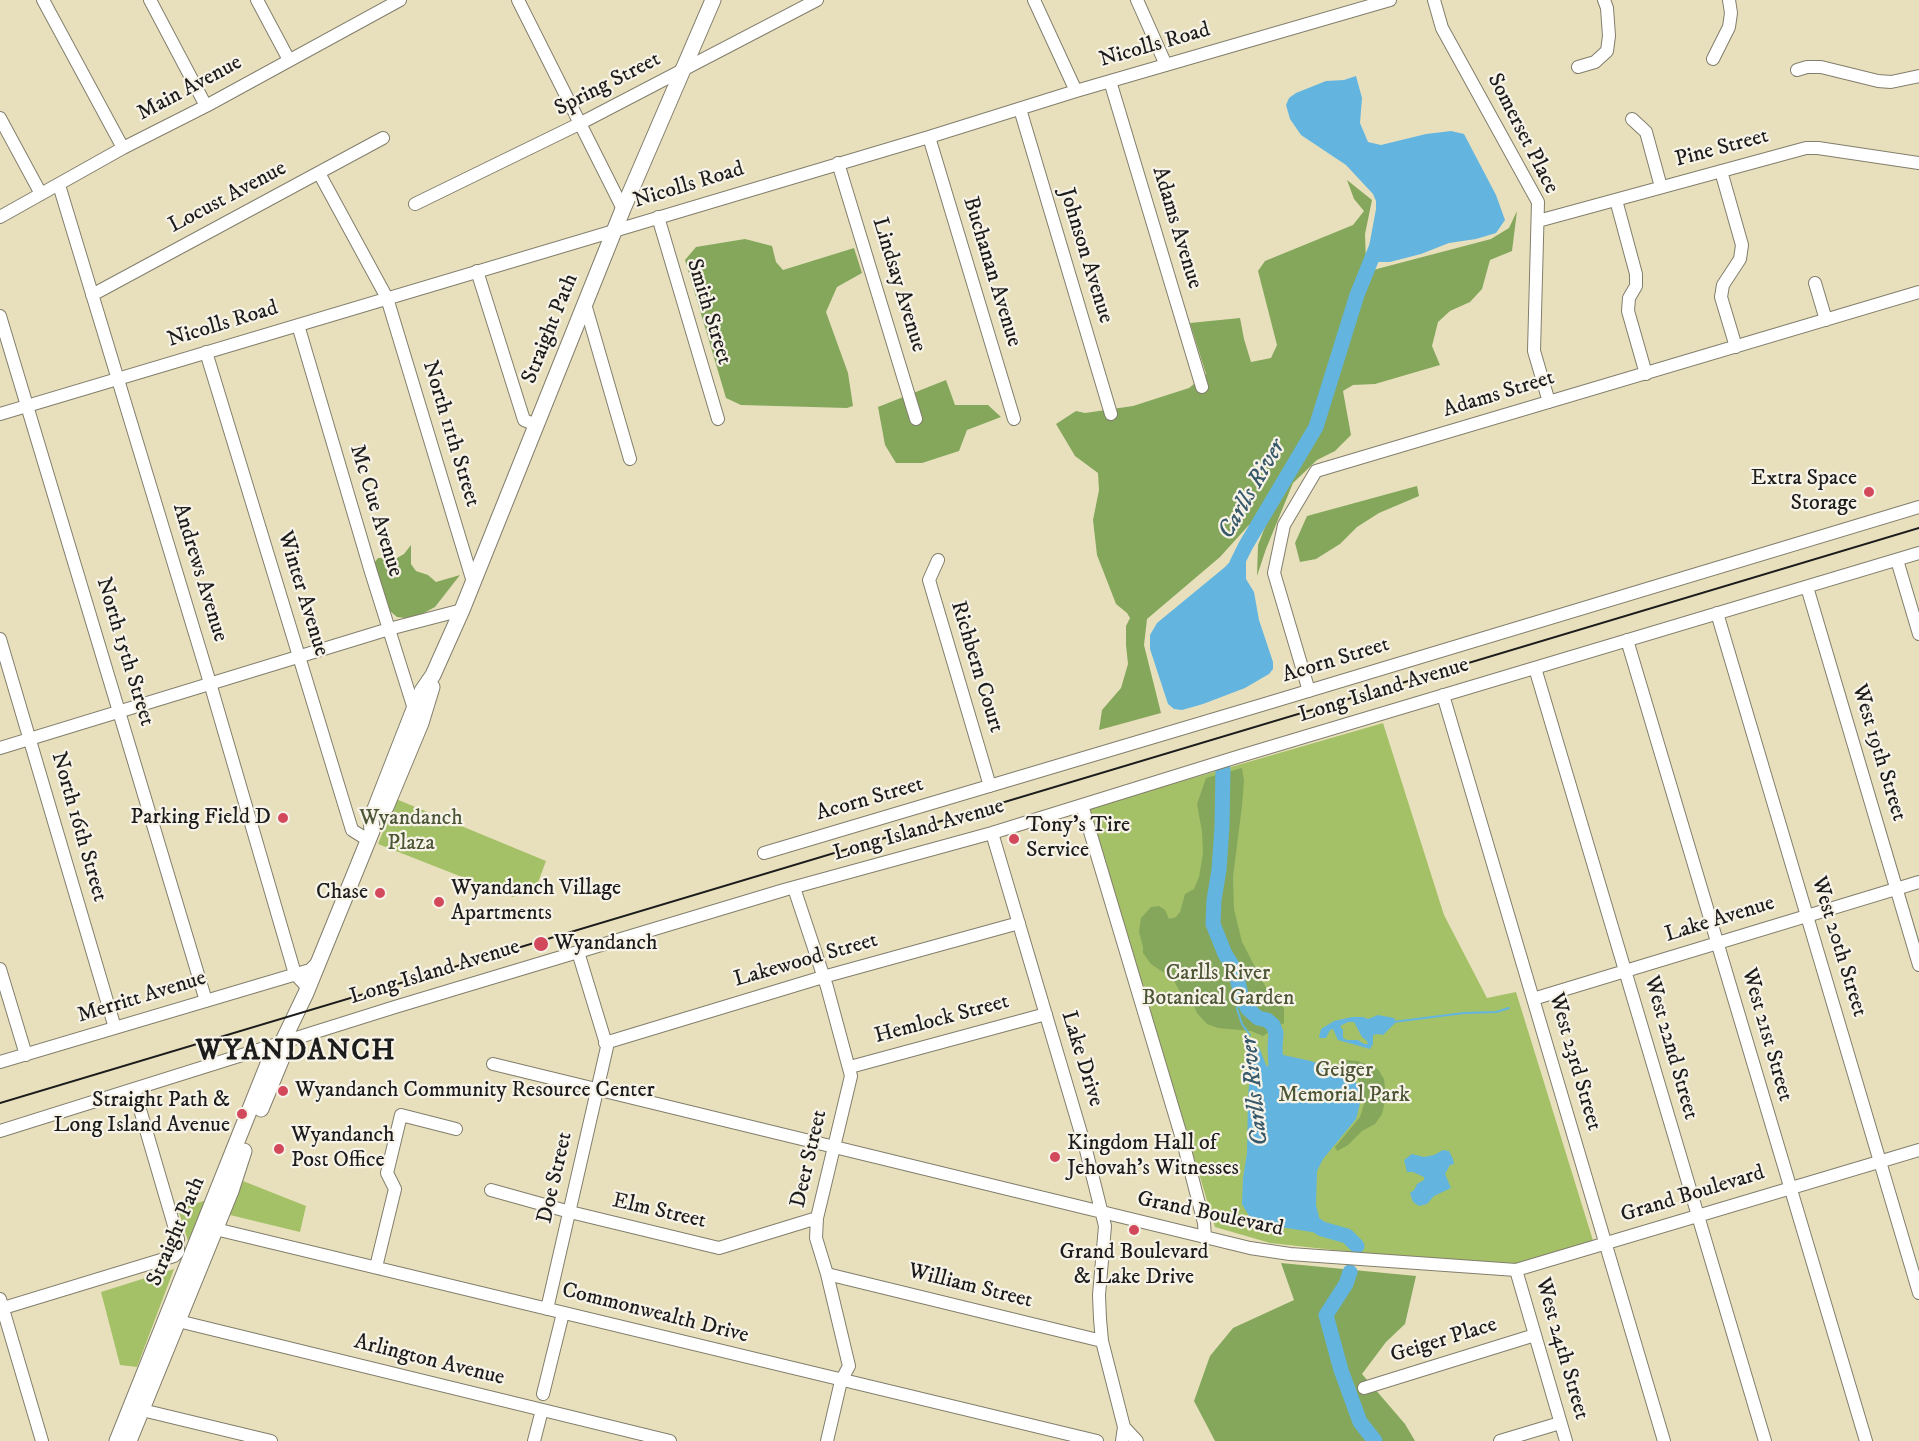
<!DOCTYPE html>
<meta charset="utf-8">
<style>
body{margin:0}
canvas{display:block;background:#e8e0bd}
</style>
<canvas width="1919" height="1441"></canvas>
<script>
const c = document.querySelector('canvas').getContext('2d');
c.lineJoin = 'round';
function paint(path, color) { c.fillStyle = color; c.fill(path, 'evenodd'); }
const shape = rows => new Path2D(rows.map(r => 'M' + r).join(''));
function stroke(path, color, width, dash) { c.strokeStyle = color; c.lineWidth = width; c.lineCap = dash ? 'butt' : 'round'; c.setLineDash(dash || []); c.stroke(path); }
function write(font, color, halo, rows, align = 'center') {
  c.font = font + ' "IM FELL DW Pica",serif'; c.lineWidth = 4.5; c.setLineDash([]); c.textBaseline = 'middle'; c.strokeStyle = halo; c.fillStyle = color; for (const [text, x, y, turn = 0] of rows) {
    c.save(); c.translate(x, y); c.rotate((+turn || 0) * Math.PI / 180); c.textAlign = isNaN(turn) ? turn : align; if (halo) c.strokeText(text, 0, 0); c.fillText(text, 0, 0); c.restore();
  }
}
paint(shape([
 [1383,723,1444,915,1487,998,1516,992,1595,1247,1516,1270,1270,1243,1215,1227,1089,808],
 [396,799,546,861,536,888,513,897,378,844],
 [243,1181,306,1206,300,1232,230,1215],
 [207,1200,189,1244,178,1209],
 [174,1269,137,1367,120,1365,101,1292]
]), '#a5c167');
paint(shape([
 [1347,180,1372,200,1365,234,1366,263,1363,270,1373,270,1491,239,1509,228,1517,211,1512,251,1490,260,1482,289,1470,302,1450,311,1438,322,1432,346,1440,365,1375,384,1353,385,1343,391,1351,435,1335,451,1317,460,1293,483,1266,549,1257,576,1258,545,1265,527,1249,525,1220,557,1147,619,1144,645,1161,713,1099,730,1102,710,1121,688,1128,664,1126,645,1126,626,1130,618,1127,613,1116,604,1097,555,1093,520,1099,490,1098,473,1075,456,1056,424,1076,411,1085,413,1133,406,1189,388,1206,374,1190,323,1240,318,1244,339,1251,362,1271,358,1277,345,1258,271,1265,261,1353,225,1364,211,1354,199],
 [745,239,772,246,776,262,783,270,854,248,862,273,837,287,826,312,848,373,853,406,847,408,741,405,726,398,685,260,696,247],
 [946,380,955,405,988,405,1001,417,967,430,959,451,922,463,896,463,885,445,878,407],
 [1417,486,1419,496,1379,513,1357,527,1340,544,1316,559,1300,562,1295,543,1307,516],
 [411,545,411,564,416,571,428,575,436,582,460,575,435,607,420,615,405,618,397,617,390,611,385,602,374,563,378,558,397,558,404,554],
 [1242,768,1244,781,1242,806,1233,877,1234,909,1242,942,1273,1001,1284,1008,1284,1023,1263,1036,1251,1031,1218,1028,1207,1024,1197,1013,1192,1001,1180,992,1173,979,1151,964,1143,953,1143,947,1139,932,1141,918,1151,907,1159,906,1165,910,1169,919,1176,917,1180,912,1185,894,1194,889,1199,877,1203,853,1202,832,1197,804,1206,778],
 [1346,1060,1358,1061,1378,1069,1384,1079,1386,1097,1382,1114,1375,1124,1362,1131,1348,1145,1337,1151,1335,1147,1360,1117,1365,1101,1362,1086,1355,1075,1338,1067],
 [1281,1263,1416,1276,1405,1324,1386,1342,1362,1374,1405,1424,1415,1441,1215,1441,1194,1401,1210,1356,1233,1328,1294,1300]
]), '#84a75c');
paint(shape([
 [1356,76,1362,98,1360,123,1368,142,1381,145,1426,134,1451,131,1464,134,1496,195,1505,220,1496,233,1476,239,1449,243,1421,254,1390,262,1370,262,1368,252,1376,209,1376,201,1373,194,1346,165,1301,135,1290,119,1286,105,1289,98,1296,93,1326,81,1344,80],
 [1246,545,1246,579,1254,592,1259,620,1273,662,1273,669,1269,674,1245,688,1203,704,1182,710,1174,709,1168,704,1150,649,1150,635,1157,623,1225,567],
 [1378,1015,1394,1018,1396,1022,1383,1035,1378,1034,1373,1035,1373,1044,1370,1049,1338,1040,1333,1029,1330,1030,1326,1038,1320,1038,1319,1037,1321,1029,1334,1021,1352,1017,1363,1017,1368,1019],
 [1348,1022,1354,1022,1362,1037,1367,1041,1368,1044,1364,1044,1358,1040,1347,1040,1343,1038,1343,1030,1340,1026],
 [1257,1047,1259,1047,1266,1065,1270,1068,1275,1066,1271,1050,1275,1048,1283,1055,1311,1061,1352,1077,1360,1088,1361,1100,1356,1119,1323,1159,1317,1171,1316,1205,1322,1229,1318,1233,1261,1224,1249,1216,1242,1204,1243,1178,1247,1153,1248,1097,1251,1060],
 [1443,1150,1449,1151,1453,1159,1454,1164,1450,1165,1445,1174,1451,1188,1434,1196,1427,1204,1419,1206,1413,1202,1410,1193,1414,1190,1417,1184,1424,1180,1424,1177,1413,1172,1407,1172,1404,1160,1412,1154,1424,1157,1434,1155]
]), '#63b5df');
stroke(shape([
 [1241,994,1237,1009,1242,1024,1250,1035],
 [1393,1022,1464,1013,1496,1012,1509,1008]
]), '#63b5df', 2);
stroke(shape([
 [1237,563,1246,545,1316,427,1357,295,1378,243],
 [1223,768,1222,826,1219,870,1214,900,1213,924,1225,954,1235,970,1241,994,1248,1009,1258,1018,1267,1020,1273,1025,1276,1033,1275,1048,1276,1066],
 [1307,1219,1322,1229,1347,1236,1357,1246],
 [1350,1272,1346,1284,1326,1315,1341,1370,1360,1422,1375,1441]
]), '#63b5df', 15);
const minor = shape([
 [43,0,123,148],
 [150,0,206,106],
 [257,0,289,60],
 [518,0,623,209],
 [1034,0,1076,91],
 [1137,0,1166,65],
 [1434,0,1442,28,1538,202,1534,351,1549,402],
 [1713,59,1729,27,1731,13,1729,0],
 [1578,67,1595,62,1607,51,1609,36,1607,8,1604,0],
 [1797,70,1807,67,1821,67,1878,81,1891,82,1919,76],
 [1110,81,1202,387],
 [1020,109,1111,414],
 [0,118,41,194],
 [1632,119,1646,132,1661,187],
 [929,137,1014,419],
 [838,163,916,419],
 [1721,171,1742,245,1740,259,1723,285,1721,297,1736,347],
 [319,173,387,298,473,582],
 [59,185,210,683,295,974,308,988],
 [1616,200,1636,274,1636,286,1629,298,1628,311,1646,374],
 [415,204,579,124,817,0],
 [0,217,123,148,206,106,400,0],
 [658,217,718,419],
 [1538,221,1806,148,1818,148,1919,163],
 [477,271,524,420,536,425],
 [1815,283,1826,320],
 [92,295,383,138],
 [585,304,630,459],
 [0,316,206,1001],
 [298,325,371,572,414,709],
 [206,352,352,830,368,840],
 [0,414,929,137,1076,91,1390,0],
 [938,560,929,580,990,786],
 [1897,560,1919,634],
 [1807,587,1919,965],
 [1717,613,1919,1293],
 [0,639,115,1028],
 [1627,640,1866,1441],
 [1535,668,1765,1441],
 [1309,691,1274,573,1284,525,1316,471,1919,292],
 [1443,695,1664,1441],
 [0,748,389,629,462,610],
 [1082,805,1183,1142,1204,1223,1205,1238],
 [992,833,1086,1150,1105,1226,1099,1295,1100,1319,1102,1341,1124,1427,1122,1441],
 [764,853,1265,704,1919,507],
 [794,888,827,987,851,1076,817,1218,816,1238,827,1274,849,1366,841,1381,827,1441],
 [0,969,26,1055],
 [1533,999,1919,882],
 [605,1043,823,977,1019,923],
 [0,1062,310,970,318,962],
 [493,1064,1250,1248,1290,1254,1516,1270,1919,1150],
 [850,1067,1046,1014],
 [0,1131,395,1007,784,890,992,833,1237,757,1919,553],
 [491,1190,570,1212,719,1248,817,1218],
 [207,1227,1097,1441],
 [376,1267,395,1189,387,1173,401,1115,456,1129],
 [1516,1270,1566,1441],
 [827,1274,1102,1341],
 [0,1299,42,1441],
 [0,1309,174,1256,178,1252,178,1239,134,1089],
 [547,1309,607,1047,578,952],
 [178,1321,670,1441],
 [1364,1388,1535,1335],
 [543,1394,563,1313],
 [137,1406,142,1410,271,1441],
 [1124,1427,1137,1441],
 [534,1441,542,1410],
 [1500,1441,1560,1423]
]);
const major = shape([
 [386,807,421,723,432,687],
 [261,1109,282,1058,282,1047],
 [117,1441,268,1064,282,1043,306,993,372,831,371,819,414,709,422,691,433,675,462,610,623,209,713,0],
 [129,1441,231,1191,244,1151]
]);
stroke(minor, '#827e6c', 14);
stroke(major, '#827e6c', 17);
stroke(minor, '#fff', 12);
stroke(major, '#fff', 15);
stroke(shape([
 [0,1103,1919,528]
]), '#1c1c1c', 2);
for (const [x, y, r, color] of [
 [1869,492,6,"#d1495b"],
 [283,818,6,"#d1495b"],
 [1014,839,6,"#d1495b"],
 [380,893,6,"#d1495b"],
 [439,902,6,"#d1495b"],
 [541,944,8,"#d1495b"],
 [283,1091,6,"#d1495b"],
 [242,1114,6,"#d1495b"],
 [279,1149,6,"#d1495b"],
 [1055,1157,6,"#d1495b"],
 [1134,1230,6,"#d1495b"]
]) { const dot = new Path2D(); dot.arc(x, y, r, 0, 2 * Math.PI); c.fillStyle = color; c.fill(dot); stroke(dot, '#f7f3e8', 2); }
write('22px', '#1c1c1c', '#f7f3e8', [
 ["Nicolls Road",1155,46,-16],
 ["Spring Street",608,85,-27],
 ["Main Avenue",190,89,-28],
 ["Somerset Place",1522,134,63],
 ["Pine Street",1722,149,-15],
 ["Nicolls Road",689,186,-17],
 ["Locust Avenue",228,198,-28],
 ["Adams Avenue",1176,228,73],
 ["Johnson Avenue",1085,256,73],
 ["Buchanan Avenue",991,272,73],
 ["Lindsay Avenue",898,285,73],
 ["Smith Street",708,312,73],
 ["Nicolls Road",223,325,-17],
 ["Straight Path",551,329,-68],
 ["Adams Street",1499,395,-17],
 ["North 11th Street",450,434,73],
 ["Mc Cue Avenue",375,511,73],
 ["Andrews Avenue",199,573,73],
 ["Winter Avenue",302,594,73],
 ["North 15th Street",124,652,73],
 ["Acorn Street",1336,661,-17],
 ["Richbern Court",976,667,73],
 ["Long Island Avenue",1384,691,-17],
 ["West 19th Street",1878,753,73],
 ["Acorn Street",870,800,-16],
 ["North 16th Street",78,827,74],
 ["Long Island Avenue",919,831,-16],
 ["Lake Avenue",1720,920,-17],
 ["West 20th Street",1838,947,73],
 ["Lakewood Street",806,961,-16],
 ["Long Island Avenue",435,973,-17],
 ["Merritt Avenue",142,998,-17],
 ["Hemlock Street",942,1020,-15],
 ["West 21st Street",1766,1035,74],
 ["West 22nd Street",1670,1048,74],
 ["Lake Drive",1081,1059,73],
 ["West 23rd Street",1574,1062,74],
 ["Deer Street",810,1159,-77],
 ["Doe Street",556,1178,-77],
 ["Grand Boulevard",1693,1195,-17],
 ["Elm Street",659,1212,13],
 ["Grand Boulevard",1210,1215,12],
 ["Straight Path",177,1232,-67],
 ["William Street",970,1287,14],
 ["Commonwealth Drive",655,1314,14],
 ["Geiger Place",1444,1341,-17],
 ["West 24th Street",1561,1349,74],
 ["Arlington Avenue",429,1361,14]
]);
write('22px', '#1c1c1c', '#f7f3e8', [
 ["Extra Space",1857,479,"right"],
 ["Storage",1857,504,"right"],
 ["Parking Field D",271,818,"right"],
 ["Tony’s Tire",1026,826],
 ["Service",1026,851],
 ["Wyandanch Village",451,889],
 ["Apartments",451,914],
 ["Chase",368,893,"right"],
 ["Wyandanch",554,944],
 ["Wyandanch Community Resource Center",295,1091],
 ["Straight Path &",230,1101,"right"],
 ["Long Island Avenue",230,1126,"right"],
 ["Wyandanch",291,1136],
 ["Post Office",291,1161],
 ["Kingdom Hall of",1067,1144],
 ["Jehovah’s Witnesses",1067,1169],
 ["Grand Boulevard",1134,1253,"center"],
 ["& Lake Drive",1134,1278,"center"]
], 'left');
write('22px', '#4c5636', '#f7f3e8', [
 ["Wyandanch",411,819],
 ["Plaza",411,844],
 ["Carlls River",1218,974],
 ["Botanical Garden",1218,999],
 ["Geiger",1344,1071],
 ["Memorial Park",1344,1096]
]);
write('italic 24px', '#38596a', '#f7f3e8', [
 ["Carlls River",1253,490,-60],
 ["Carlls River",1256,1091,-96]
]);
c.letterSpacing = '1.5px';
write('bold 28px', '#1c1c1c', '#f7f3e8', [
 ["WYANDANCH",296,1053]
]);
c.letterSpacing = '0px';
</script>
